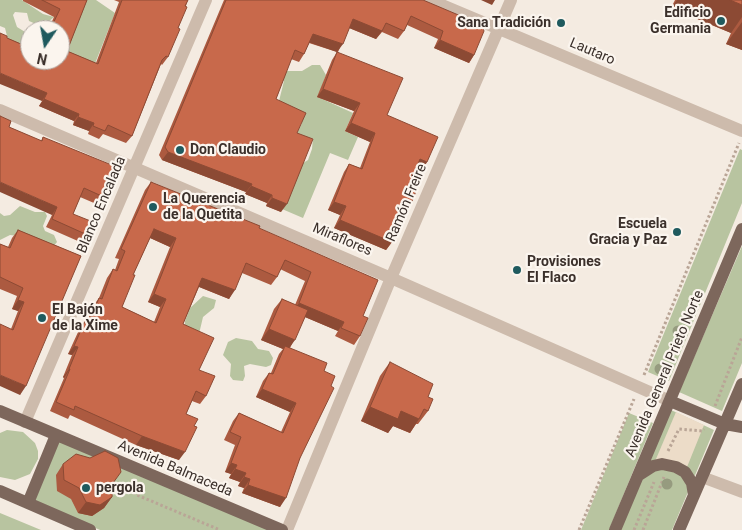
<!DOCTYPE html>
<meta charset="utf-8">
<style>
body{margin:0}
#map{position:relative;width:742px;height:530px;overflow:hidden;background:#f4ebe1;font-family:Roboto,sans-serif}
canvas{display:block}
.north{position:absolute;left:20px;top:20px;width:50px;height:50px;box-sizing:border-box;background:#fbf5ee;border:1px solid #aea6a0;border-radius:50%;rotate:192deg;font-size:14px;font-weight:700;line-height:20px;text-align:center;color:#3b302b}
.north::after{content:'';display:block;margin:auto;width:18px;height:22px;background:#1f5a5e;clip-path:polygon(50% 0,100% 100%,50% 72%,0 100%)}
</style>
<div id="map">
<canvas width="742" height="530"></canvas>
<div class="north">N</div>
</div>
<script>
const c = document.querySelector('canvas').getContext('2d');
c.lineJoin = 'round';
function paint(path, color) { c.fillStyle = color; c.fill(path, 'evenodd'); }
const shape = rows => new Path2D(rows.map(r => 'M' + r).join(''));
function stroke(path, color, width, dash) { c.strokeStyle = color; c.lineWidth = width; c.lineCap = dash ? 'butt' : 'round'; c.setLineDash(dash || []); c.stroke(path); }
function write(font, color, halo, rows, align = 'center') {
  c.font = font + ' Roboto,sans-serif'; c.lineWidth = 4.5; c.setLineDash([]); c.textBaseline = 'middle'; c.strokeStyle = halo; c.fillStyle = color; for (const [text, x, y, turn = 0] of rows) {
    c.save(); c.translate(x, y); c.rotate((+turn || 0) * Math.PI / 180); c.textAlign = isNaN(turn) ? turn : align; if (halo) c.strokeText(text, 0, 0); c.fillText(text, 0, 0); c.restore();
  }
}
paint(shape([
 [0,0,22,0,43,14,54,17,48,22,36,24,29,21,27,13,15,12,13,15,17,27,30,35,30,61,8,40,5,28,0,26],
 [69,0,96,0,115,13,92,71,60,60],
 [312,65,320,65,326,75,318,97,353,113,345,131,358,137,348,160,330,153,303,218,282,209,300,165,308,160,312,149,313,138,311,140,294,139,302,123,279,101,284,81,280,78,286,71,302,71],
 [740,149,742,150,742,203,669,381,648,372],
 [20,206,35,212,45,212,47,216,43,226,45,231,54,235,57,242,53,247,19,236,10,235,0,240,0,213,4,216,10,215],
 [742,246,742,363,722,411,679,392],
 [203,296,216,300,214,308,203,317,199,334,185,326,185,321,190,308],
 [236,338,252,341,258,349,269,351,273,358,271,365,266,367,250,364,244,366,245,376,243,381,233,380,230,376,231,364,223,355,228,342],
 [671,410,714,430,672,530,620,530],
 [629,413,653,423,609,530,581,530],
 [7,430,23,432,35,443,38,451,38,459,30,474,15,480,0,477,0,433],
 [57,438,276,530,100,530,32,500],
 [0,513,41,530,0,530]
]), '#b8c4a0');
paint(shape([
 [676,412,704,425,685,472,653,466]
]), '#ecdcc8');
stroke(shape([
 [644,375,739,143],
 [715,406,742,337],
 [668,451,679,429,702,431,704,429],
 [135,482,134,493,137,495,220,530],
 [579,530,634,399],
 [634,530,654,482],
 [643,530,664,477]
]), '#b9a596', 3, [2.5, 2.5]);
stroke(shape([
 [430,0,742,131],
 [0,110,391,278,670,401],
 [25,422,206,0],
 [702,477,742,492],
 [287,530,391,278,511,0]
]), '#cdbbac', 12);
stroke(shape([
 [670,401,725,424,742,427],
 [0,411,282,530],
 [639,475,653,466,662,464,676,467,685,472,692,483,694,495],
 [0,491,90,530],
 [28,503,56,435],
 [615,530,742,229],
 [679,530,742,384]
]), '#7d675c', 12);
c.fillStyle = '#969b7f';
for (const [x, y] of [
 [678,331],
 [660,369],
 [667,484]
]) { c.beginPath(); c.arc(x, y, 5.5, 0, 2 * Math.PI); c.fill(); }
paint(shape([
 [23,0,87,0,67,51,96,63,119,2,114,0,188,0,168,57,162,65,161,64,132,136,126,143,103,134,99,139,88,134,89,131,73,125,74,121,39,106,42,101,7,38,60,60,60,30,48,30,54,17,23,1],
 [224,0,423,0,474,55,469,63,434,48,438,39,407,25,404,31,398,39,382,32,376,39,349,28,338,52,387,115,427,162,422,170,416,168,408,188,409,209,403,218,401,217,392,242,386,250,334,228,340,215,328,210,344,172,349,164,360,168,370,142,345,131,354,111,317,97,332,60,337,52,309,43,304,54,299,62,291,59,276,99,297,133,281,212,266,206,267,203,245,194,246,192,162,160,159,155],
 [675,0,742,0,742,50,726,44,731,33,671,8],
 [9,127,41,141,43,137,106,198,101,206,80,197,73,214,92,237,87,245,46,227,52,215],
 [151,182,259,228,363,316,360,336,354,345,335,336,338,331,305,317,290,348,324,371,300,458,280,507,242,493,244,488,238,486,240,482,229,478,231,474,225,472,235,445,224,440,233,421,239,413,281,432,290,412,256,397,263,381,269,373,271,373,279,354,283,349,261,340,274,309,282,299,295,305,305,281,280,269,277,277,271,285,242,273,229,299,199,287,183,324,199,370,206,396,200,404,192,401,186,414,179,460,136,445,70,415,68,419,50,411,64,378,63,377,72,355,68,354,79,330,85,321,87,322,93,306,99,298,107,278,113,269,115,270,119,259,115,258,145,190],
 [150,238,170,247,148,302,160,307,154,322,122,307,133,275],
 [18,230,81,256,20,395,11,329,18,311,12,309,17,296,0,289,0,244,8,247,12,238],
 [390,362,428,397,428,411,418,424,416,424,410,433,393,426,388,433,361,421,380,376],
 [63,464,112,497,104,508,92,516,78,513,71,499,57,491,56,475]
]), '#ac5a40');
paint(shape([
 [481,0,495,0,492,5],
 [677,0,730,0,742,5,742,17,731,33,671,8],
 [353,19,382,31,376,39,347,27],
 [742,22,742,50,726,44],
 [313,34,343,44,337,52,308,42],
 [440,40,474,55,469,63,434,48],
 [0,73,47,93,42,101,0,84],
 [323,89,360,103,354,111,317,97],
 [44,99,79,114,74,121,39,106],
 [78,117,94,123,89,131,73,125],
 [351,123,375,133,370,142,345,131],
 [168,152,252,184,246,192,162,160],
 [420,159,427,162,422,170,415,167],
 [0,182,57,207,52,215,0,192],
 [251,186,272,195,267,203,245,194],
 [272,198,287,204,281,212,266,206],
 [334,202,346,206,340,215,328,210],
 [405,208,409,209,403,218,399,216],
 [340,220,392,242,386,250,334,228],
 [154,229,176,238,170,247,148,237],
 [202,278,235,290,229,299,197,286],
 [154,294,166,299,160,307,148,302],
 [18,300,24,302,18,311,12,309],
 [299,303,344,322,338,331,293,312],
 [269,329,295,340,287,351,285,346,283,349,261,340],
 [74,346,78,347,72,355,68,354],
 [69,369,70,369,64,378,63,377],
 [0,375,26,386,20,395,0,386],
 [262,389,296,403,290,412,256,397],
 [370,407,401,411,419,419,410,433,393,426,388,433,361,421],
 [142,436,185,452,179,460,136,445],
 [231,463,237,465,231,474,225,472],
 [235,469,246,473,240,482,229,478],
 [244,477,250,479,244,488,238,486],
 [248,485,286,498,280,507,242,493],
 [112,497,104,508,92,516,78,513,86,502]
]), '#8c4a34');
const building = shape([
 [42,0,87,0,67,51,98,64,122,0,188,0,185,6,187,7,178,28,180,29,168,57,166,56,162,60,132,136,108,125,105,131,93,126,94,123,78,117,79,114,44,99,47,93,0,73,0,33,7,36,7,38,30,48,30,60,60,60,60,30,50,30,60,9,42,0],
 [226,0,423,0,482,25,484,31,474,55,440,40,443,31,411,16,404,31,386,23,382,31,353,19,343,44,313,34,304,54,295,50,276,99,306,113,297,133,313,139,287,204,272,198,272,195,251,186,252,184,168,152,165,147,226,0],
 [730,0,742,0,742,5,730,0],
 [337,52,403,78,387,115,438,137,427,162,420,159,408,188,416,191,409,209,405,208,392,242,340,220,346,206,334,202,349,164,362,169,375,133,351,123,360,103,323,89,337,52],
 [0,116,11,121,9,127,42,141,43,137,119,168,106,198,84,188,73,214,98,224,92,237,52,219,57,207,0,182,0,116],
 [151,182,260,226,259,228,378,280,363,316,368,318,360,336,341,328,344,322,299,303,311,272,285,260,277,277,246,263,235,290,202,278,183,324,214,338,199,370,215,376,206,396,196,391,186,414,198,419,194,426,197,427,185,452,142,436,75,406,74,410,56,402,70,369,69,369,78,347,74,346,85,321,89,323,99,298,102,299,113,269,117,271,125,251,121,249,151,182],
 [154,229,176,238,154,294,166,299,156,323,122,307,135,275,133,275,154,229],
 [18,230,81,256,26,386,0,375,0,324,13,330,24,302,18,300,23,288,0,277,0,244,10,248,18,230],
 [282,299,308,310,295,340,269,329,282,299],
 [285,346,327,363,324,371,335,376,331,386,334,388,300,458,286,498,248,485,250,479,244,477,246,473,235,469,237,465,231,463,241,437,230,432,239,413,283,433,296,403,262,389,269,373,273,374,285,346],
 [390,362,433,384,428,397,433,399,428,411,424,409,419,419,401,411,398,419,370,407,390,362],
 [105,451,118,458,121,472,113,483,112,497,100,505,86,502,79,488,64,480,63,464,76,454,90,458,105,451]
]);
paint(building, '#c8694b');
stroke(building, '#8c4a34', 1);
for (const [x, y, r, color] of [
 [721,21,5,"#1f5a5e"],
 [561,23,5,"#1f5a5e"],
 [180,150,5,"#1f5a5e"],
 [153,207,5,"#1f5a5e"],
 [677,232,5,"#1f5a5e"],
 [517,270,5,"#1f5a5e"],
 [42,318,5,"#1f5a5e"],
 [86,488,5,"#1f5a5e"]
]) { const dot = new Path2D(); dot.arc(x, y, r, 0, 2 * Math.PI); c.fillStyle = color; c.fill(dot); stroke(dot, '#fbf5ee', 2); }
write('bold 14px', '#3b302b', '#fbf5ee', [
 ["Edificio",711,13,"right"],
 ["Germania",711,29,"right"],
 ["Sana Tradición",551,23,"right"],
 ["Don Claudio",190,150],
 ["La Querencia",163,199],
 ["de la Quetita",163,215],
 ["Escuela",667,224,"right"],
 ["Gracia y Paz",667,240,"right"],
 ["Provisiones",527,262],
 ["El Flaco",527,278],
 ["El Bajón",52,310],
 ["de la Xime",52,326],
 ["pergola",96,488]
], 'left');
write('14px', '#3b302b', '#fbf5ee', [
 ["Lautaro",592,52,23],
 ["Ramón Freire",407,203,-67],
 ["Blanco Encalada",102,205,-67],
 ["Miraflores",342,240,23],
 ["Avenida General Prieto Norte",665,374,-67],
 ["Avenida Balmaceda",175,469,23]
]);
</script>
